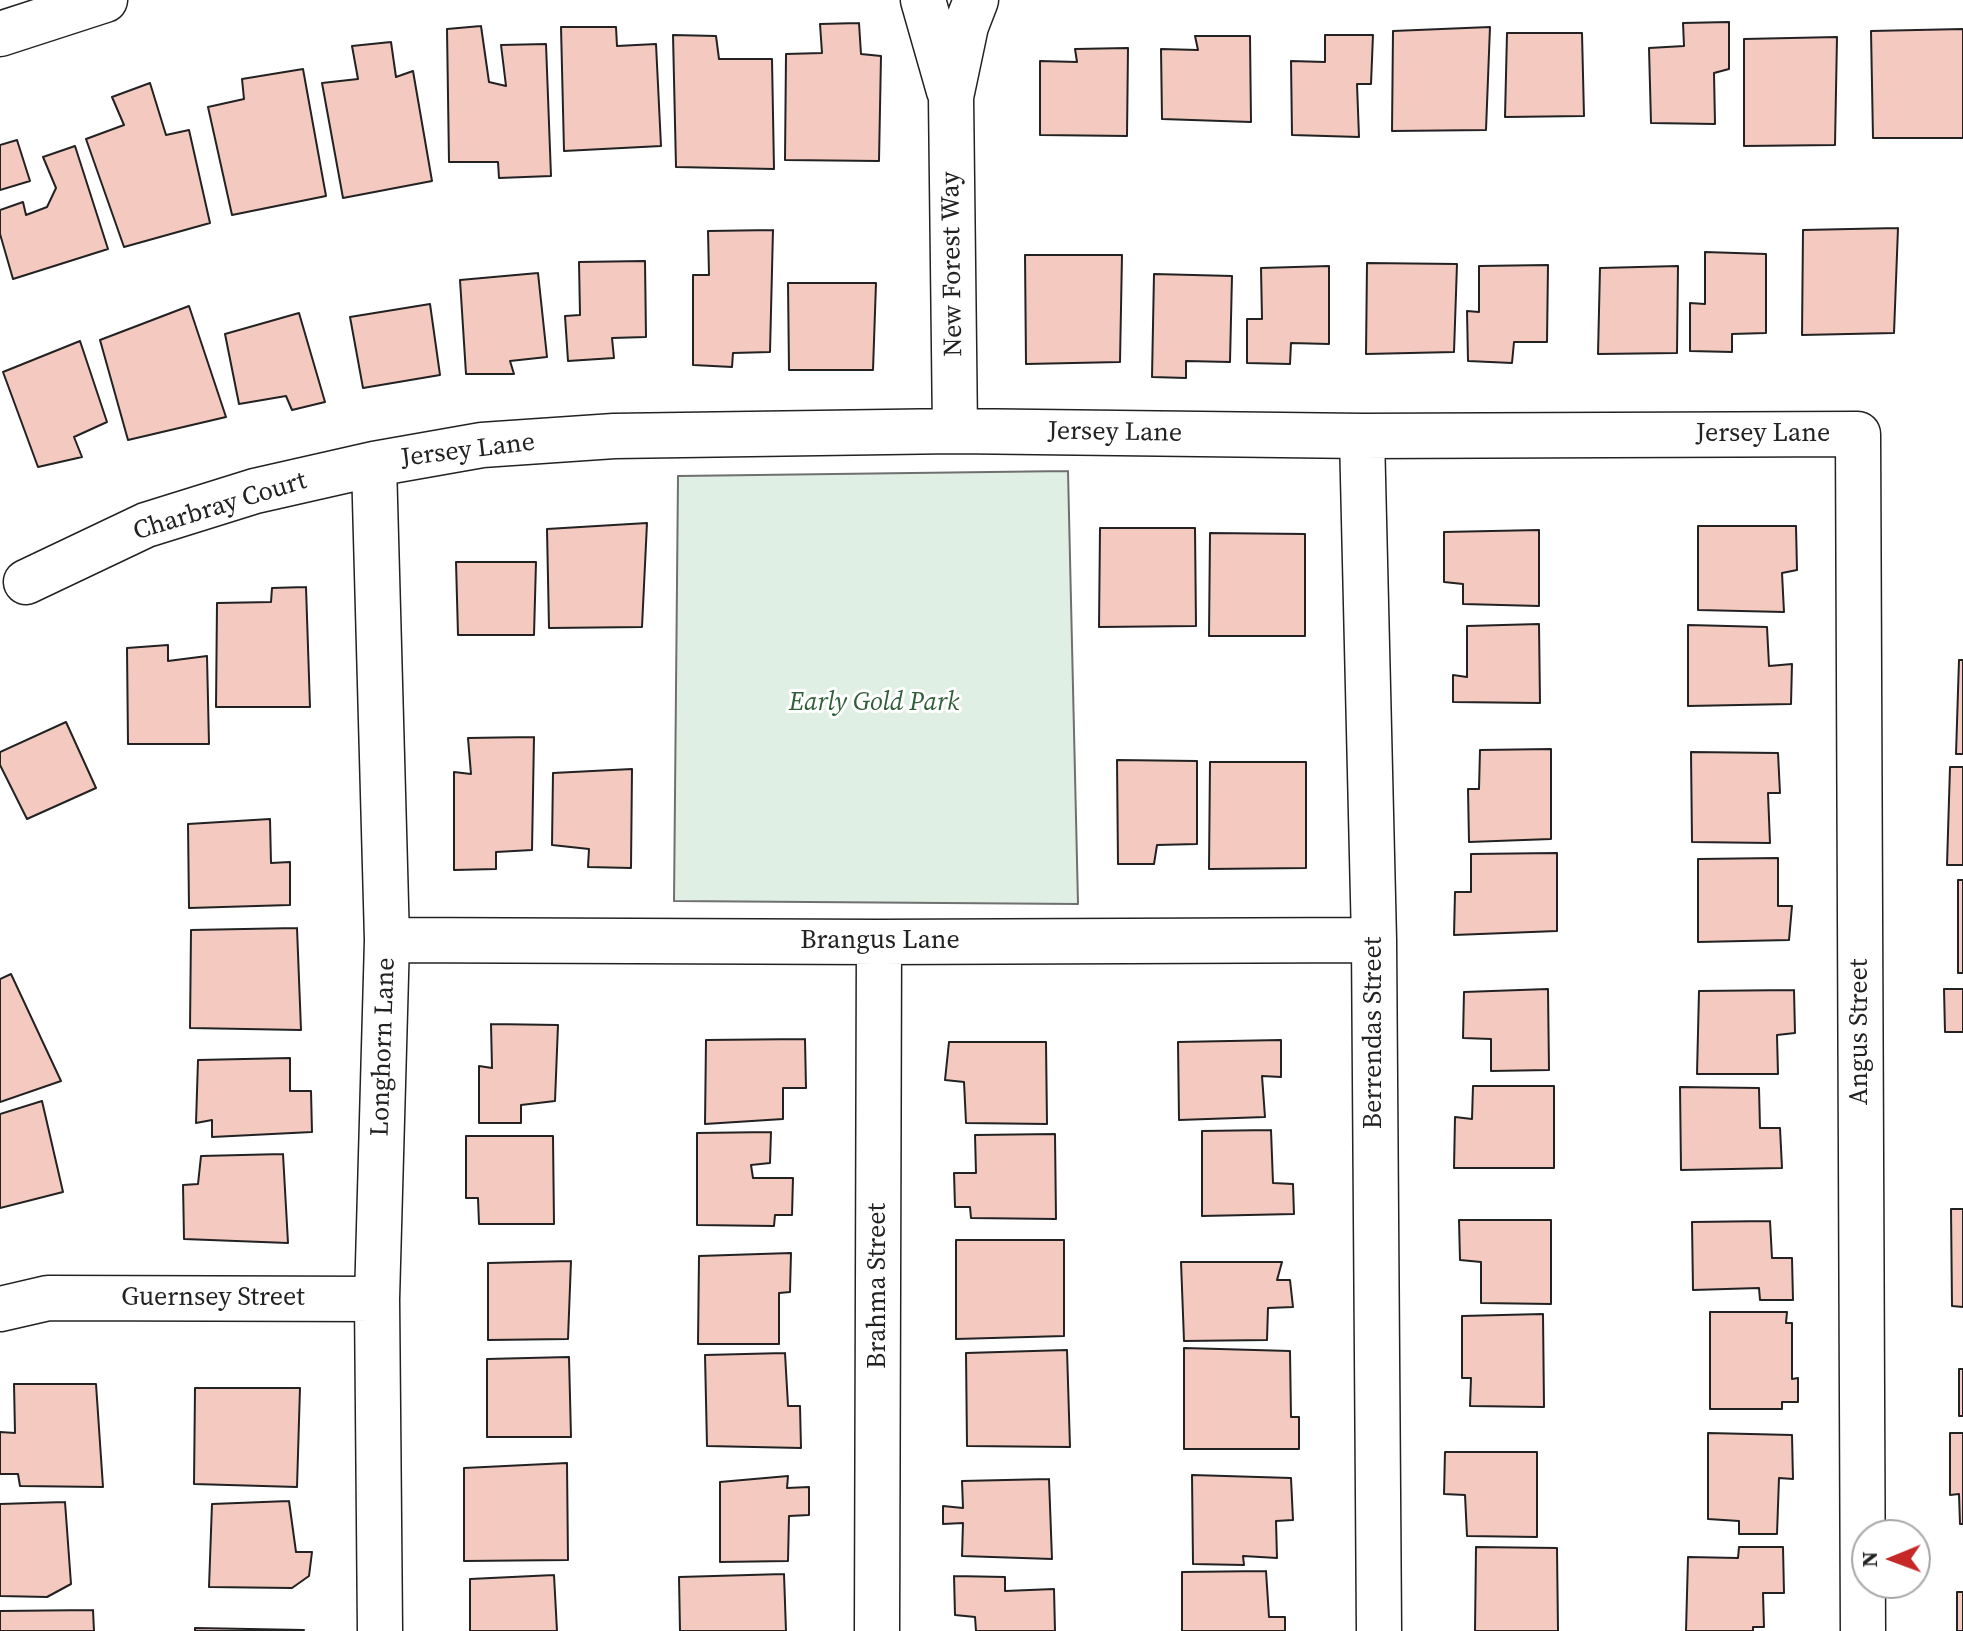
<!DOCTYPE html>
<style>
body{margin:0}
#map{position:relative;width:1963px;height:1631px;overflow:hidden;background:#fff;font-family:"Source Serif 4",serif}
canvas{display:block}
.north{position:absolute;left:1851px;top:1519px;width:80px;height:80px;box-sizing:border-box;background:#fff;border:2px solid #a7a7a7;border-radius:50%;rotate:269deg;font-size:22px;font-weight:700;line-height:32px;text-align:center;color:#222}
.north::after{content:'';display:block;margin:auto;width:28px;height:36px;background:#c62828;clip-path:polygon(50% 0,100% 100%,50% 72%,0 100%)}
</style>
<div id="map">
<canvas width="1963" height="1631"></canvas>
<div class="north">N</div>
</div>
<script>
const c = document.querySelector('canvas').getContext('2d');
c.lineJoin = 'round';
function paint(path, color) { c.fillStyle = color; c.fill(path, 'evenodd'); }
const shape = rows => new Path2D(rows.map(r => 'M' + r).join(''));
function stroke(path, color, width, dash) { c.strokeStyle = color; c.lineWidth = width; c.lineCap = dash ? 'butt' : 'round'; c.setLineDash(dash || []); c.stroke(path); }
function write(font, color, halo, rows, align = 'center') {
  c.font = font + ' "Source Serif 4",serif'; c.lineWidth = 6; c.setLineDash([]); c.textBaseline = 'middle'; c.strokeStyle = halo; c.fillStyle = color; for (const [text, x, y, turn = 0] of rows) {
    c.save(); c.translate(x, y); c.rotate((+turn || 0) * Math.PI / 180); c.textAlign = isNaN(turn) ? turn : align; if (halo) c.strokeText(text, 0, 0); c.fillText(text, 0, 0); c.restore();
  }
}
const green = shape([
 [1068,471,1078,904,674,901,678,476,1068,471]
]);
paint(green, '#e0efe3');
stroke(green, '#6f6f6f', 2);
const building = shape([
 [1729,22,1729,69,1714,73,1715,124,1651,123,1649,48,1684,46,1683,23,1729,22],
 [859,23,861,54,881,56,879,161,785,160,786,54,822,53,820,24,859,23],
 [481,26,489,82,506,86,501,45,546,44,551,176,499,178,498,162,449,162,447,29,481,26],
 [561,27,616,27,617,46,656,44,661,146,564,151,561,27],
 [1490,27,1486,130,1392,131,1393,31,1490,27],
 [1963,29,1963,138,1873,138,1871,31,1963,29],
 [1507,33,1582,33,1584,116,1505,117,1507,33],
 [673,35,716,36,719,59,772,59,774,169,676,167,673,35],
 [1325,35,1373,35,1371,84,1357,84,1359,137,1292,135,1291,61,1325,62,1325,35],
 [1195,36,1250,36,1251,122,1162,119,1161,49,1198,50,1195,36],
 [1837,37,1835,145,1744,146,1744,39,1837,37],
 [391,42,396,77,413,71,432,181,343,198,322,83,358,79,352,46,391,42],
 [1128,48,1127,136,1040,135,1040,61,1077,62,1075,49,1128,48],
 [303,69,326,196,232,215,208,107,244,99,242,79,303,69],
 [150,83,166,135,189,130,210,223,124,247,86,139,124,125,112,97,150,83],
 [17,140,30,181,0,190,0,145,17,140],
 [75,146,108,249,13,279,0,234,0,210,23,202,26,215,47,207,56,188,43,157,75,146],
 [1898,228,1894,333,1802,335,1803,230,1898,228],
 [773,230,770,352,733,353,732,367,693,365,693,275,709,275,708,231,773,230],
 [1705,252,1766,254,1766,333,1732,334,1732,352,1690,351,1690,303,1705,304,1705,252],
 [1025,255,1122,255,1120,362,1026,364,1025,255],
 [645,261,646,337,612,338,614,358,568,361,565,316,580,315,579,262,645,261],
 [1367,263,1457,264,1454,352,1366,354,1367,263],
 [1548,265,1547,342,1514,342,1512,363,1468,361,1467,311,1479,312,1479,266,1548,265],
 [1329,266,1329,344,1291,343,1290,364,1247,363,1247,319,1262,319,1261,268,1329,266],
 [1678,266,1677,353,1598,354,1600,268,1678,266],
 [538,273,547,357,510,361,514,374,466,374,460,280,538,273],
 [1154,274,1232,276,1230,362,1186,361,1186,378,1152,377,1154,274],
 [788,283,876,283,873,370,789,370,788,283],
 [430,304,440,375,363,388,350,317,430,304],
 [189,306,226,417,128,440,100,340,189,306],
 [299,313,325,402,292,410,286,396,239,404,225,334,299,313],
 [80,341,107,422,74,437,82,457,38,467,3,372,80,341],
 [647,523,642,627,549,628,547,529,647,523],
 [1698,526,1796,526,1797,570,1782,573,1784,612,1698,610,1698,526],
 [1100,528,1195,528,1196,626,1099,627,1100,528],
 [1539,530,1539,606,1463,604,1463,584,1444,582,1444,532,1539,530],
 [1210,533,1305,534,1305,636,1209,636,1210,533],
 [456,562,536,562,534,635,458,635,456,562],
 [306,587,310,707,216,707,217,603,271,602,272,588,306,587],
 [1539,624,1540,703,1453,702,1453,675,1467,677,1467,626,1539,624],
 [1688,625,1767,627,1769,666,1792,664,1791,704,1688,706,1688,625],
 [168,645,168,661,207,656,209,744,128,744,127,648,168,645],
 [1959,660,1963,660,1963,754,1956,754,1959,660],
 [66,722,96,788,27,819,0,765,0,752,66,722],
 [534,737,532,850,496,852,496,869,454,870,454,772,471,774,468,738,534,737],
 [1551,749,1551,839,1469,842,1468,789,1479,789,1480,750,1551,749],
 [1691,752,1778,753,1780,793,1768,793,1770,843,1692,842,1691,752],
 [1117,760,1197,761,1197,844,1157,845,1154,864,1118,864,1117,760],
 [1210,762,1306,762,1306,868,1209,869,1210,762],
 [1950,767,1963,767,1963,865,1947,865,1950,767],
 [632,769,631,868,588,867,589,849,552,845,553,773,632,769],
 [270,819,271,863,290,862,290,905,189,908,188,824,270,819],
 [1557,853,1557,931,1454,935,1455,892,1471,892,1471,854,1557,853],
 [1778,858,1778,906,1792,906,1789,940,1698,942,1698,859,1778,858],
 [1958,880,1963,880,1963,973,1958,973,1958,880],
 [297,928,301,1030,190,1028,191,930,297,928],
 [11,974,61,1081,0,1102,0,979,11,974],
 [1548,989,1549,1070,1491,1071,1491,1039,1463,1038,1464,992,1548,989],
 [1944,989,1963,989,1963,1032,1945,1032,1944,989],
 [1794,990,1795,1033,1777,1035,1778,1074,1697,1074,1699,991,1794,990],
 [491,1024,558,1025,555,1101,521,1105,521,1123,479,1123,479,1066,492,1068,491,1024],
 [805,1039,806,1088,783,1088,783,1119,705,1124,706,1040,805,1039],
 [1281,1040,1281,1077,1262,1076,1265,1117,1179,1120,1178,1042,1281,1040],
 [949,1042,1046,1042,1047,1124,966,1123,964,1082,945,1080,949,1042],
 [290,1058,290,1091,311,1091,312,1132,212,1137,212,1120,196,1123,198,1060,290,1058],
 [1473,1086,1554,1086,1554,1168,1454,1168,1455,1117,1472,1119,1473,1086],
 [1680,1087,1759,1088,1760,1128,1780,1128,1782,1168,1681,1170,1680,1087],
 [42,1101,63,1192,0,1208,0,1114,42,1101],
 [1271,1130,1273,1183,1293,1184,1294,1214,1202,1216,1202,1131,1271,1130],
 [771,1132,770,1163,751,1165,753,1178,793,1178,792,1215,775,1215,774,1226,697,1225,697,1133,771,1132],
 [1055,1134,1056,1219,971,1218,970,1207,955,1207,954,1173,976,1173,975,1135,1055,1134],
 [466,1136,553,1136,554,1224,479,1224,478,1198,466,1198,466,1136],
 [283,1154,288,1243,184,1239,183,1185,198,1184,201,1156,283,1154],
 [1951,1209,1963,1209,1963,1307,1952,1306,1951,1209],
 [1459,1220,1551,1220,1551,1304,1481,1303,1481,1262,1460,1260,1459,1220],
 [1770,1221,1772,1258,1792,1258,1793,1300,1760,1300,1759,1288,1693,1290,1692,1222,1770,1221],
 [956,1240,1064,1240,1064,1336,956,1339,956,1240],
 [791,1253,790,1292,779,1293,779,1344,698,1344,699,1256,791,1253],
 [571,1261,568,1339,488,1340,488,1263,571,1261],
 [1181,1262,1282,1262,1277,1280,1290,1280,1293,1307,1268,1308,1267,1340,1184,1341,1181,1262],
 [1710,1312,1787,1312,1786,1323,1792,1323,1792,1379,1798,1378,1798,1402,1782,1402,1782,1409,1710,1409,1710,1312],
 [1543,1314,1544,1407,1470,1406,1471,1378,1462,1378,1462,1316,1543,1314],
 [1184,1348,1290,1351,1291,1417,1299,1417,1299,1449,1184,1449,1184,1348],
 [1067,1350,1070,1447,967,1446,966,1353,1067,1350],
 [785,1353,788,1406,800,1406,801,1448,707,1446,705,1355,785,1353],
 [569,1357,571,1437,487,1437,487,1359,569,1357],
 [1959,1369,1963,1369,1963,1416,1959,1416,1959,1369],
 [14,1384,96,1384,103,1487,20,1486,18,1474,0,1474,0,1432,15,1433,14,1384],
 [195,1388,300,1388,297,1487,194,1484,195,1388],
 [1708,1433,1792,1435,1793,1479,1779,1478,1777,1534,1739,1534,1739,1521,1708,1519,1708,1433],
 [1950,1433,1963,1433,1963,1524,1960,1524,1959,1494,1950,1495,1950,1433],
 [1445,1452,1537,1452,1537,1537,1467,1536,1465,1495,1444,1494,1445,1452],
 [567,1463,568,1560,464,1561,464,1468,567,1463],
 [1192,1475,1291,1478,1293,1520,1276,1521,1277,1558,1243,1556,1244,1565,1193,1564,1192,1475],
 [788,1476,787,1488,809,1487,809,1515,789,1516,788,1561,720,1562,720,1482,788,1476],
 [1049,1479,1052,1559,962,1556,963,1523,943,1524,943,1506,963,1508,962,1481,1049,1479],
 [289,1501,296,1552,312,1552,309,1576,292,1588,209,1587,212,1504,289,1501],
 [65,1502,71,1584,47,1597,0,1596,0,1504,65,1502],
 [1476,1547,1557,1548,1558,1631,1475,1631,1476,1547],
 [1739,1547,1783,1547,1784,1593,1763,1593,1764,1627,1753,1627,1753,1631,1686,1631,1688,1557,1738,1558,1739,1547],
 [1266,1571,1269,1617,1285,1617,1285,1631,1182,1631,1182,1572,1266,1571],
 [784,1574,786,1631,680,1631,679,1577,784,1574],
 [554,1575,557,1631,470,1631,470,1579,554,1575],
 [954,1576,1005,1577,1005,1591,1054,1589,1055,1631,976,1631,975,1617,955,1615,954,1576],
 [1957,1592,1963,1592,1963,1631,1957,1631,1957,1592],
 [93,1610,94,1631,0,1631,0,1611,93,1610],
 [195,1628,304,1630,195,1631,195,1628]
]);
paint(building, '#f3c9c0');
stroke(building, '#222', 2);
const minor = shape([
 [923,0,949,91],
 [0,34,105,0],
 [955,431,951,97,966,26,976,0],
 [1362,436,1374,940,1379,1631],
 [374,464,387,940,377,1299,380,1631],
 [26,582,146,525,255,491,374,464,482,445,614,436,955,431,1362,436,1858,434,1863,1631],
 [387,940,879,942,1374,940],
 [0,1309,48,1298,377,1299],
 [877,1631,879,942]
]);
stroke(minor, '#222', 47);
stroke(minor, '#fff', 44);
write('26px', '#222', '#fff', [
 ["New Forest Way",953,264,-91],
 ["Jersey Lane",1115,433,1],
 ["Jersey Lane",1763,434],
 ["Jersey Lane",468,451,-7],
 ["Charbray Court",220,507,-17],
 ["Brangus Lane",880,941],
 ["Angus Street",1860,1032,-90],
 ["Berrendas Street",1374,1033,-90],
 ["Longhorn Lane",384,1047,-88],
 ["Brahma Street",878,1286,-90],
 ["Guernsey Street",213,1298]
]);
write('italic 26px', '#2f5e38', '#fff', [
 ["Early Gold Park",874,703]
]);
</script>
